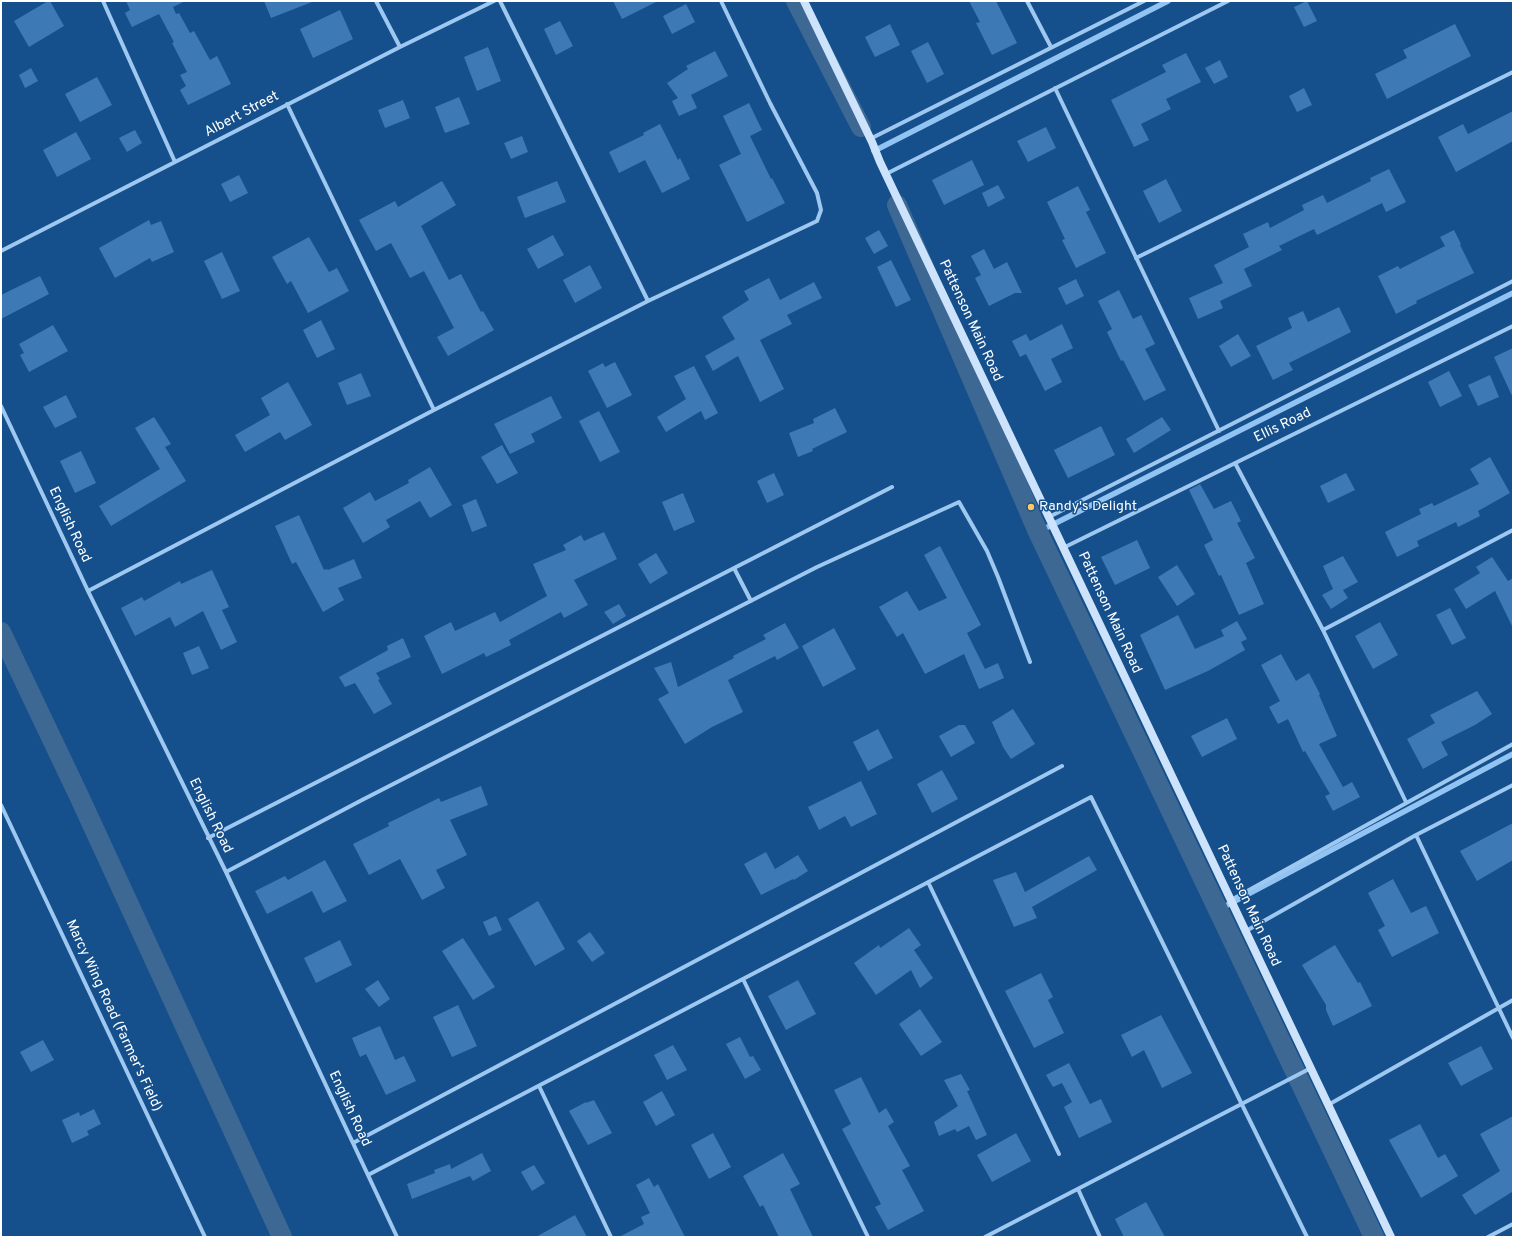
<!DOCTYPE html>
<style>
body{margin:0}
#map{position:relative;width:1514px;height:1238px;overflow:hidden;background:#15508c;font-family:Overpass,sans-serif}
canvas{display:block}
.frame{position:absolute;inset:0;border:2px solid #fff;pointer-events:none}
</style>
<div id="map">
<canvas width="1514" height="1238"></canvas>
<div class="frame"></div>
</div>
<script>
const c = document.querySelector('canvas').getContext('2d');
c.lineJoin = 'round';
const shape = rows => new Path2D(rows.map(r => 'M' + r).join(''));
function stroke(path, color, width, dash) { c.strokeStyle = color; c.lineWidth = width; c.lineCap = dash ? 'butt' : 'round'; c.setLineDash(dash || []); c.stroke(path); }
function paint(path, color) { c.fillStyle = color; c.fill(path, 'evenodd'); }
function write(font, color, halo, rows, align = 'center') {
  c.font = font + ' Overpass,sans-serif'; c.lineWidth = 3; c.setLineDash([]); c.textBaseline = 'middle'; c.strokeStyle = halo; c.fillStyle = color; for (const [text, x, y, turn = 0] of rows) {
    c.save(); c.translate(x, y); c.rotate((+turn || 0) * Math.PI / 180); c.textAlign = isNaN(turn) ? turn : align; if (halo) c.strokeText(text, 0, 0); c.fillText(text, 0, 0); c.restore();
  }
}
stroke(shape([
 [874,151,1168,1],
 [1038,532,1513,293],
 [1218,910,1513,754]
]), '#91c4f2', 5.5);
stroke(shape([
 [796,1,861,127],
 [897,205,1038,532,1374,1237],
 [1,632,79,796,282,1237]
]), '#3d6894', 20);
paint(shape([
 [48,1,50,1,64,26,29,47,14,21],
 [126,1,185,1,173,7,176,14,179,13,190,33,194,31,210,60,217,56,231,84,188,105,180,90,186,86,180,75,187,72,172,43,174,42,159,14,132,27,125,13,130,10],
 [264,1,312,1,312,2,271,18],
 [613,1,658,1,622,19],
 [969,1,996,1,1017,43,992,55,976,23,980,22],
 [1307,1,1317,21,1304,27,1294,7],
 [686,4,695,22,672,34,663,16],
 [340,10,353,39,313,58,300,29],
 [560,21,573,46,556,55,544,29],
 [890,24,900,45,875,57,865,37],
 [1455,24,1471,56,1387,99,1375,74,1407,58,1403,50],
 [928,42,944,74,927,83,911,51],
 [488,47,501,81,477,91,464,57],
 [715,51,728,76,691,95,697,108,679,116,672,101,678,98,667,83,688,69,686,66],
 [1186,53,1201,82,1166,99,1171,109,1141,124,1149,140,1134,147,1111,100,1166,72,1162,65],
 [1220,60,1228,77,1214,84,1205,68],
 [31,68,38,81,25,88,19,75],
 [97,77,112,105,80,122,65,94],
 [1304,88,1312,105,1297,112,1289,96],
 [459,97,470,124,445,133,435,107],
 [403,100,410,118,385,128,378,110],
 [749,103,762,130,750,136,771,179,772,178,785,203,747,222,719,165,741,154,723,116],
 [1513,111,1513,141,1456,172,1438,137,1463,124,1468,134],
 [660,124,678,160,680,158,690,179,662,193,645,160,619,173,609,152,644,135,643,133],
 [1046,127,1056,148,1028,162,1017,141],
 [135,130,142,143,127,152,119,138],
 [76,132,91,159,57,177,43,150],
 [522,136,528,152,511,159,504,143],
 [972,160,984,185,944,205,932,180],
 [1389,169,1406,202,1386,212,1382,203,1317,235,1314,229,1279,246,1282,250,1244,269,1252,286,1220,301,1223,308,1198,319,1189,298,1223,283,1214,265,1249,247,1243,234,1268,222,1270,228,1304,210,1302,205,1323,195,1327,203,1371,181,1370,178],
 [239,175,248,193,230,202,221,184],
 [1166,179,1182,211,1159,223,1143,191],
 [442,181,456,205,421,226,449,280,461,274,481,312,483,311,494,330,448,356,437,337,454,328,424,271,410,278,391,243,376,251,359,220,395,201,398,207],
 [557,181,566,202,525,218,517,197],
 [998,185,1005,198,988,207,982,193],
 [1078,186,1090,210,1086,212,1106,253,1076,268,1062,240,1065,239,1047,202],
 [149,220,151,225,161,221,174,252,152,262,150,258,115,278,99,248],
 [879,230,888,246,874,254,865,238],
 [1454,230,1461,244,1460,245,1474,273,1416,301,1417,303,1396,314,1378,276,1398,266,1400,269,1445,246,1440,237],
 [553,235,564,255,538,269,527,249],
 [309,237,329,272,337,268,349,291,308,313,291,281,287,284,272,257],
 [984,249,994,269,1007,262,1022,293,1015,293,989,306,975,278,981,275,971,256],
 [222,252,240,291,222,299,204,261],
 [891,260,911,300,896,307,877,267],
 [590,265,602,288,575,303,563,280],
 [40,276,49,294,1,319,1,295],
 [769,278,780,300,814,282,822,298,787,315,792,324,760,340,784,389,760,402,738,356,713,371,705,356,735,339,722,317,749,300,744,291],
 [1076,279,1084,296,1066,305,1058,288],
 [1119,290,1133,319,1141,315,1155,344,1145,349,1166,390,1144,401,1123,360,1121,361,1107,332,1112,329,1098,301],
 [1339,307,1351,332,1289,363,1293,370,1273,380,1256,346,1292,328,1288,318,1303,311,1308,322],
 [321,320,335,349,317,358,303,330],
 [1062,324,1073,348,1051,359,1062,382,1045,391,1026,354,1020,357,1012,341,1026,334,1030,341],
 [53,325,68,351,29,372,20,355,24,353,19,344],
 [1238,334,1251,356,1231,367,1219,346],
 [1513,348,1513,398,1494,357],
 [615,362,632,395,607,408,588,371,603,363,605,367],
 [694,366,718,413,705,420,701,411,666,432,657,417,686,399,674,376],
 [1449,371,1462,396,1440,407,1428,382],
 [361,373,371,396,347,405,338,383],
 [1490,375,1499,397,1478,406,1468,385],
 [288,382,312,425,285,440,280,432,245,452,235,435,270,415,261,398],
 [66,395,77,417,55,428,43,407],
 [551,396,562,418,531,434,535,442,510,454,494,424],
 [835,408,847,432,812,449,813,451,798,457,789,433,814,423,813,419],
 [599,411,620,452,600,462,579,421],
 [154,417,171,444,165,447,186,481,111,526,99,506,160,469,135,428],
 [1162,417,1171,430,1134,453,1126,439],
 [1101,426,1115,455,1068,478,1054,450],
 [502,445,518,473,497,484,481,457],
 [81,451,96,483,75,493,60,461],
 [1490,457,1510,493,1478,511,1480,516,1458,527,1456,522,1417,541,1419,546,1397,557,1385,532,1421,514,1419,509,1432,503,1434,506,1479,484,1470,469],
 [430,467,452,505,430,518,420,501,386,520,390,527,363,543,343,508,370,492,375,501,409,483,408,480],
 [774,473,784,495,767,503,757,481],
 [1346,473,1355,490,1328,503,1320,486],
 [1200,484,1214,509,1231,501,1241,521,1237,523,1255,558,1246,563,1264,604,1239,615,1221,575,1219,576,1204,545,1213,540,1189,490],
 [683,493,695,522,674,531,662,502],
 [476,499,487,526,472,532,462,505],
 [299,515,324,570,327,569,328,570,354,559,362,578,338,588,344,600,323,612,296,562,292,564,275,526],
 [604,532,617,559,574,580,588,605,564,618,561,612,509,640,511,645,486,657,484,653,442,674,424,636,451,622,455,631,495,612,500,622,547,596,533,564,566,550,563,545,581,535,584,541],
 [1137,540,1150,568,1115,585,1101,557],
 [940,546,981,625,967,633,985,669,998,663,1004,678,979,689,964,654,925,674,903,633,897,637,879,607,907,591,919,611,947,598,924,555],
 [656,553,668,573,650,584,638,564],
 [1343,556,1358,582,1343,590,1348,598,1331,609,1322,595,1333,589,1323,566],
 [1492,557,1508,581,1513,578,1513,628,1495,591,1466,609,1454,589,1480,573,1476,567],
 [1177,565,1195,594,1177,606,1158,577],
 [212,570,229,607,222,610,237,642,221,650,203,611,175,627,170,617,135,636,121,608,142,597,144,601,180,581,181,584],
 [619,604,626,616,613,624,604,612],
 [1450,608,1466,638,1452,645,1436,615],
 [1178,615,1195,649,1224,636,1221,630,1237,621,1247,639,1241,642,1245,650,1208,671,1165,690,1140,635],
 [1380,622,1398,655,1373,669,1355,636],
 [785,623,799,648,777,660,775,656,728,680,743,712,712,727,685,744,658,699,669,693,654,668,671,662,678,687,734,658,733,656,766,639,763,635],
 [834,628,856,669,823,687,802,646],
 [403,638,411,657,376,673,380,679,378,680,392,704,374,714,355,683,345,687,339,677,388,650,387,646],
 [199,646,209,668,192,675,183,653],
 [1281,654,1296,681,1309,673,1320,694,1319,695,1337,736,1319,744,1343,787,1352,782,1360,797,1333,811,1325,796,1330,794,1305,751,1303,752,1288,719,1278,724,1269,707,1280,701,1261,665],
 [1477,691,1492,714,1475,725,1441,742,1448,755,1423,769,1407,739,1435,723,1430,715],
 [1013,709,1035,744,1011,759,1003,747,992,722],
 [1227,718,1237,739,1202,757,1191,736],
 [959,725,965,725,975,743,951,757,939,736],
 [878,729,893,758,868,771,853,742],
 [942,770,958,799,932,813,917,784],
 [861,781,877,814,851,827,845,816,819,830,808,807],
 [481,786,488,805,450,820,467,855,436,870,445,888,422,900,400,859,369,875,353,844,389,826,388,823,439,798,441,802],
 [1513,823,1513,860,1477,881,1460,851],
 [766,852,775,869,798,855,808,871,794,880,793,879,761,895,744,864],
 [1089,856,1097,870,1032,907,1037,918,1014,927,993,880,1016,872,1025,892],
 [325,860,347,901,323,913,312,891,267,914,255,891,285,876,288,880],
 [1393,879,1411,913,1426,906,1439,933,1392,957,1378,930,1385,926,1368,893],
 [538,901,565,949,535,966,508,919],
 [496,916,502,930,489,936,483,922],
 [909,928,921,945,914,950,933,978,920,988,911,970,876,995,854,963,879,945,880,948],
 [590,932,605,953,592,962,577,941],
 [463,938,495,987,473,1000,442,951],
 [340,940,352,965,316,983,304,958],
 [1335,945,1358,983,1360,982,1372,1006,1333,1026,1326,1010,1326,1005,1302,965],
 [1041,973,1053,997,1048,1000,1064,1033,1034,1048,1005,991],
 [378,980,390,999,379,1007,365,989],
 [798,980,816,1014,786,1030,768,996],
 [458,1005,477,1046,452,1057,433,1017],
 [920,1009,942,1042,921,1056,899,1024],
 [1161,1015,1192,1073,1162,1088,1144,1050,1132,1057,1121,1035],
 [380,1026,395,1060,404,1056,416,1081,386,1095,366,1054,360,1057,352,1038],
 [740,1037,750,1057,753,1056,761,1070,745,1079,726,1044],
 [43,1040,54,1060,31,1072,20,1052],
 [673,1045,687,1070,667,1080,654,1055],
 [1481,1046,1493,1069,1461,1086,1448,1063],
 [1069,1063,1090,1104,1101,1099,1112,1122,1079,1138,1064,1107,1072,1102,1062,1083,1053,1087,1046,1075],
 [961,1074,970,1090,967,1091,987,1135,976,1140,969,1126,957,1132,955,1129,939,1136,934,1122,958,1106,944,1080],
 [861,1077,879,1113,886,1108,894,1122,888,1126,910,1166,902,1170,924,1211,888,1230,875,1207,881,1204,842,1129,851,1124,834,1090],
 [662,1091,675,1115,656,1126,643,1102],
 [594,1100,612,1133,588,1145,569,1111,586,1102,586,1103],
 [94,1109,101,1124,87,1131,89,1135,72,1143,62,1120,79,1112,80,1116],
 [1513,1116,1513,1195,1512,1192,1475,1215,1462,1195,1500,1171,1480,1134],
 [1420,1124,1438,1158,1445,1154,1458,1176,1421,1198,1389,1140],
 [713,1133,731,1167,709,1179,691,1145],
 [1016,1133,1031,1161,992,1182,977,1155],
 [482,1153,491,1171,473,1181,470,1176,412,1199,407,1184,435,1173,434,1170,450,1164,451,1169],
 [783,1153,800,1184,790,1189,813,1237,779,1237,763,1205,760,1207,743,1176],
 [534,1165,545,1183,532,1191,521,1172],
 [649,1178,654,1187,658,1184,685,1237,619,1237,644,1224,641,1217,650,1213,636,1185],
 [1146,1202,1165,1237,1124,1237,1115,1219],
 [575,1215,587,1237,536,1237]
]), '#3d79b5');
stroke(shape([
 [103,1,175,162],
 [376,1,400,47],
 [500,1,648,301],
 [1027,1,1051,47],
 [1055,88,1219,431],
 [287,104,434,410],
 [870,139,1144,1],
 [886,174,1228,1],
 [1,251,400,47,494,1],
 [1136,258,1513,72],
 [1,406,88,591,226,872,397,1237],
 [1235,463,1323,630,1406,802],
 [1049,517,1513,281],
 [1063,548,1513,326],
 [734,568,751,601],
 [88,591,434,410,648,301,817,221,821,210,817,193,770,103,721,1],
 [1323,630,1513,530],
 [1,805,205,1237],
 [1416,835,1513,1038],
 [208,838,892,487],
 [226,872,362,800,817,567,959,502,987,551,998,577,1030,662],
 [928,882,1059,1154],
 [1231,900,1513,744],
 [1246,931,1416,835,1513,785],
 [743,979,868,1237],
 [539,1086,611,1237],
 [1328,1105,1513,1000],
 [353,1143,1062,766],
 [368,1175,1091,797,1307,1237],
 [1078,1189,1100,1237],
 [985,1237,1311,1068],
 [1488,1237,1513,1224]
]), '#9fc8f0', 4);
stroke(shape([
 [804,1,872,142,880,162,1391,1237]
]), '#cde3fb', 8);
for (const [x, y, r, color] of [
 [1031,507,4,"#ffc85e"]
]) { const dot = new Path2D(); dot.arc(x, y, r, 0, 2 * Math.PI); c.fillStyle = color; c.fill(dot); stroke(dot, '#15508c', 1.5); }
write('14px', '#fff', '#15508c', [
 ["Albert Street",242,115,-28],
 ["Pattenson Main Road",970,321,65],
 ["Ellis Road",1283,426,-26],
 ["English Road",69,525,65],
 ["Pattenson Main Road",1109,613,65],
 ["English Road",210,816,64],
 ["Pattenson Main Road",1248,906,65],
 ["Marcy Wing Road (Farmer's Field)",113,1016,65],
 ["English Road",349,1109,65]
]);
write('14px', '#fff', '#15508c', [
 ["Randy's Delight",1039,507]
], 'left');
</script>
